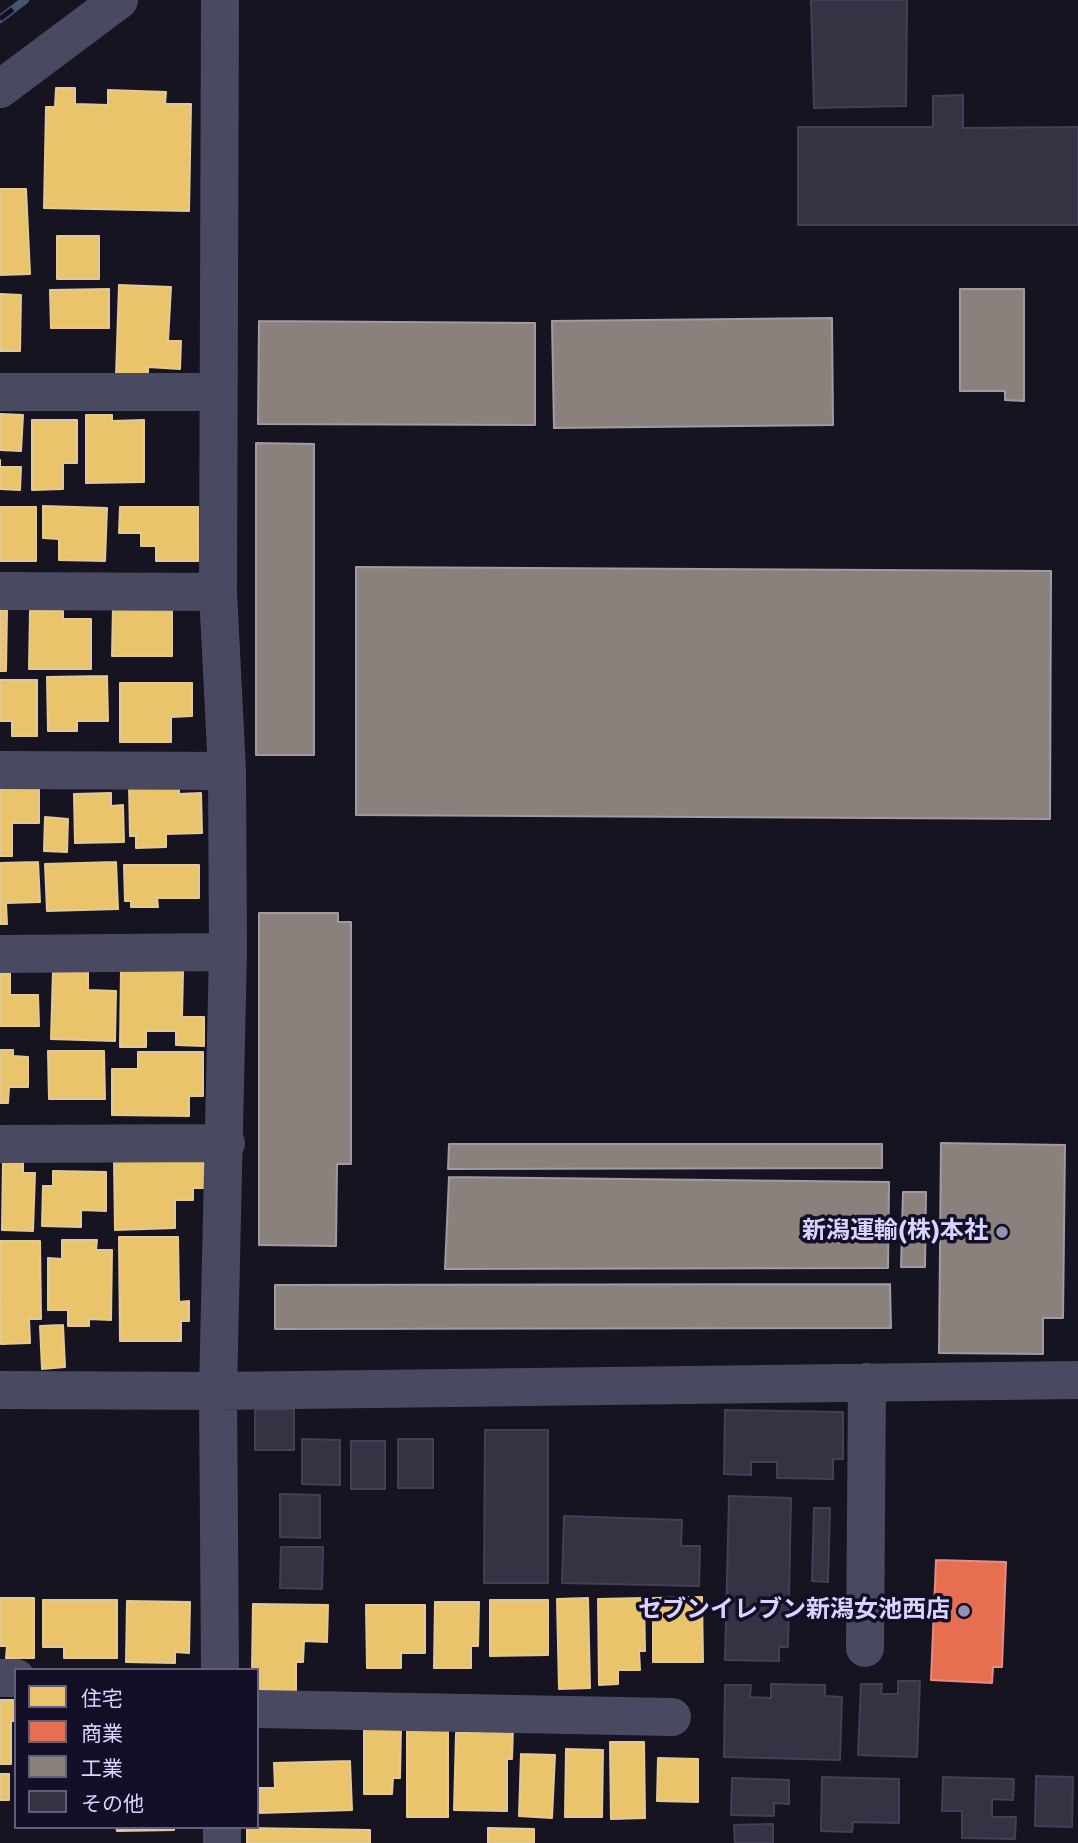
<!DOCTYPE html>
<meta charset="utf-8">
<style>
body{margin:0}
#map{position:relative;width:1078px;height:1843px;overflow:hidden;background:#161421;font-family:Signika,"Noto Sans JP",sans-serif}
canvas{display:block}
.legend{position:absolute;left:14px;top:1668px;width:245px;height:161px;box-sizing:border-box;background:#130f26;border:2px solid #625e7d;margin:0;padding:9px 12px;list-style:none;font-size:21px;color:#d9d4ff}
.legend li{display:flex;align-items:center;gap:14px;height:35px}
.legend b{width:35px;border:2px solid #625e7d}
</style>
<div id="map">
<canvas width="1078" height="1843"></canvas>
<ul class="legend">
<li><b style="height:19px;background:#e9c46a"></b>住宅</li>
<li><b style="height:19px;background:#e76f51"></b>商業</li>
<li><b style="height:19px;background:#8a817c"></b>工業</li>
<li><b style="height:19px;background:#343243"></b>その他</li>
</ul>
</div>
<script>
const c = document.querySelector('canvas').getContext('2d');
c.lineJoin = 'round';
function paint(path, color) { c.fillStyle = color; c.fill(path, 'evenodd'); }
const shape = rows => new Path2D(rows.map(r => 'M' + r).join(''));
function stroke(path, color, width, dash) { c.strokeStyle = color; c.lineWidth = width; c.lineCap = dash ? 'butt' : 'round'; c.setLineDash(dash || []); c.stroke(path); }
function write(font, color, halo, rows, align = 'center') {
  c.font = font + ' Signika,"Noto Sans JP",sans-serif'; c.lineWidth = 7; c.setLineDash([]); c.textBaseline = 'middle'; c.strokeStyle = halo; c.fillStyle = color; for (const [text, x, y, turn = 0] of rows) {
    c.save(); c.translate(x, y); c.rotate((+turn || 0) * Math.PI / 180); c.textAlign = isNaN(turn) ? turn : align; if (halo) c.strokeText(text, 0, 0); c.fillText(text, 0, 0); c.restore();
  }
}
const homes = shape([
 [56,88,75,88,75,104,108,105,108,90,166,92,165,104,191,104,189,211,44,208,46,107,55,107,56,88],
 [0,189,26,189,30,274,0,275,0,189],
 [57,236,99,236,99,279,57,279,57,236],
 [119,285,171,287,168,341,181,341,180,369,148,367,148,377,116,376,119,285],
 [109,289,109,328,51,328,50,290,109,289],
 [0,294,21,295,20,351,0,351,0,294],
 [0,414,23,415,21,451,0,450,0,414],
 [86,415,112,415,112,421,144,420,144,482,86,483,86,415],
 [32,420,77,420,77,463,63,463,63,489,32,490,32,420],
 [0,460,0,467,21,467,20,490,0,489,0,460],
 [43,506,107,508,105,561,59,560,59,539,43,538,43,506],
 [0,507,36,507,36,561,0,561,0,507],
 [120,507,198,507,198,561,156,561,156,546,141,546,141,533,119,533,120,507],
 [113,607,172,607,172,656,112,656,113,607],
 [0,610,7,610,6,671,0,671,0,610],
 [30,611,63,611,63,619,91,619,91,669,29,669,30,611],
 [107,676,108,721,77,721,77,731,48,731,47,677,107,676],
 [0,680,37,680,37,736,12,736,12,721,0,721,0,680],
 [120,683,192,683,192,716,171,717,171,742,120,742,120,683],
 [179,783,179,794,201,793,202,833,166,834,166,847,136,848,136,836,130,836,129,785,179,783],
 [0,787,39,787,39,823,12,823,12,856,0,856,0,787],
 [111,793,111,806,123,805,124,842,75,843,74,794,111,793],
 [45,817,68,819,67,852,44,851,45,817],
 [38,862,40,902,6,903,7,924,0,924,0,863,38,862],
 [116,862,118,909,47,911,45,864,116,862],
 [124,865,199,865,199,898,157,898,158,907,131,907,131,901,125,901,124,865],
 [121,969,183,971,182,1017,204,1017,204,1046,176,1045,176,1031,146,1031,146,1047,120,1047,121,969],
 [53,970,88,972,88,990,116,991,115,1041,51,1039,53,970],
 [0,973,10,973,10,995,38,995,39,1026,0,1026,0,973],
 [0,1050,13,1050,13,1056,28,1057,28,1087,9,1087,8,1103,0,1103,0,1050],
 [48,1051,104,1051,105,1099,49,1099,48,1051],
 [138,1052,203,1052,203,1096,189,1096,189,1116,112,1115,112,1069,138,1069,138,1052],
 [204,1157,205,1188,193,1188,193,1200,175,1200,175,1228,115,1230,114,1159,204,1157],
 [3,1160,23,1161,23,1173,35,1173,33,1231,2,1230,3,1160],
 [53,1171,106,1172,106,1211,81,1210,81,1227,42,1226,43,1186,53,1186,53,1171],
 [119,1237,178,1237,179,1302,189,1301,189,1321,181,1321,181,1341,120,1341,119,1237],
 [62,1240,97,1240,96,1250,112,1250,111,1320,89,1319,89,1326,68,1326,68,1310,48,1310,48,1258,62,1259,62,1240],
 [0,1241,40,1241,41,1319,29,1319,30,1343,1,1344,0,1241],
 [63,1325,65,1367,42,1369,40,1326,63,1325],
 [702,1597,703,1662,653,1662,653,1598,702,1597],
 [0,1598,34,1598,34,1658,6,1658,7,1646,0,1646,0,1598],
 [588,1598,590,1688,559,1689,557,1599,588,1598],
 [644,1598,645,1651,639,1651,640,1670,618,1670,618,1684,599,1685,598,1599,644,1598],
 [43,1600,117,1600,117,1658,64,1658,64,1647,43,1647,43,1600],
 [490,1600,548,1600,548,1655,490,1656,490,1600],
 [127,1601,190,1602,189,1653,175,1652,175,1663,126,1662,127,1601],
 [435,1602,479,1602,478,1646,471,1646,471,1668,434,1668,435,1602],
 [253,1604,328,1605,327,1642,304,1641,303,1662,296,1662,296,1692,257,1691,257,1670,252,1670,253,1604],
 [366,1605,425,1605,425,1653,401,1653,401,1668,367,1668,366,1605],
 [0,1700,16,1700,16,1721,11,1721,11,1764,0,1764,0,1700],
 [407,1725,448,1725,448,1817,407,1817,407,1725],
 [364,1726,401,1726,400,1778,393,1778,392,1794,364,1794,364,1726],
 [481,1727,513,1727,512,1759,507,1759,507,1811,454,1810,456,1733,481,1733,481,1727],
 [610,1742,644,1742,645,1818,611,1819,610,1742],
 [566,1749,603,1750,602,1817,565,1817,566,1749],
 [521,1754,555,1755,552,1818,519,1816,521,1754],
 [658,1758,698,1759,698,1802,657,1801,658,1758],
 [350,1761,352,1810,260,1813,259,1788,275,1788,274,1763,350,1761],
 [0,1774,9,1774,9,1800,0,1800,0,1774],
 [116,1827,174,1827,174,1830,117,1831,116,1827],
 [247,1828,370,1830,370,1843,247,1843,247,1828],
 [488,1828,534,1829,534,1843,488,1843,488,1828]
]);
paint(homes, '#e9c46a');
stroke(homes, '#e4c997', 2);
const shops = shape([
 [936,1560,1006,1562,1002,1667,993,1667,992,1683,931,1680,936,1560]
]);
paint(shops, '#e76f51');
stroke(shops, '#e38d85', 2);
const industry = shape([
 [960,289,1024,289,1024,401,1005,400,1005,391,960,391,960,289],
 [832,318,833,425,554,428,552,321,832,318],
 [259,321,535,323,535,425,258,424,259,321],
 [256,443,314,444,314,755,256,755,256,443],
 [356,567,1051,571,1050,819,356,815,356,567],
 [259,913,338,913,338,922,351,922,351,1164,337,1164,336,1246,259,1245,259,913],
 [941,1143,1065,1145,1063,1318,1043,1318,1043,1354,939,1353,941,1143],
 [449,1144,882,1144,882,1168,448,1169,449,1144],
 [449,1177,889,1182,888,1268,445,1269,449,1177],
 [903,1192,926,1192,925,1267,901,1267,903,1192],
 [890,1284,891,1328,275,1329,275,1285,890,1284]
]);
paint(industry, '#8a817c');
stroke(industry, '#a29aa3', 2);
const building = shape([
 [811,0,907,0,906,106,814,108,811,0],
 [963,95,963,128,1078,127,1078,225,798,225,798,127,933,127,933,96,963,95],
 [294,1409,294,1450,255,1450,255,1410,294,1409],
 [725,1410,843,1412,843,1459,833,1459,833,1479,777,1478,777,1462,751,1462,751,1475,724,1474,725,1410],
 [485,1430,548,1430,548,1583,484,1583,485,1430],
 [302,1439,340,1440,340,1485,302,1484,302,1439],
 [398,1439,433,1439,433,1488,398,1488,398,1439],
 [351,1441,385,1441,385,1489,351,1489,351,1441],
 [280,1494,320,1495,320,1538,280,1537,280,1494],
 [729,1496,791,1498,788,1647,779,1647,779,1661,725,1660,729,1496],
 [814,1508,830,1508,828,1582,812,1581,814,1508],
 [564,1516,682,1520,681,1546,700,1546,699,1586,562,1583,564,1516],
 [281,1547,323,1547,322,1589,280,1588,281,1547],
 [898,1681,920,1681,917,1757,858,1755,861,1684,882,1684,881,1694,898,1694,898,1681],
 [771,1684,825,1685,825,1696,842,1697,840,1760,724,1757,725,1685,751,1685,750,1697,771,1698,771,1684],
 [1036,1776,1073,1777,1072,1827,1035,1826,1036,1776],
 [822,1777,899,1779,899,1823,853,1822,852,1832,821,1831,822,1777],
 [943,1777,1014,1779,1013,1800,992,1799,992,1817,1016,1817,1015,1839,962,1838,962,1811,942,1811,943,1777],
 [732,1778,789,1780,789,1804,774,1803,774,1816,731,1815,732,1778],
 [773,1824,773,1843,735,1843,734,1825,773,1824]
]);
paint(building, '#343243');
stroke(building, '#433f54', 2);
stroke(shape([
 [220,0,218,592,227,771,228,952,218,1391,220,1670],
 [0,89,119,0],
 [0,392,218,392],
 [0,591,218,592],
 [0,770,227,771],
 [0,954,228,952],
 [0,1144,226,1143],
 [0,1390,218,1391,1078,1380],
 [865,1648,867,1382],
 [0,1678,16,1678],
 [257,1709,672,1717],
 [222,1827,222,1843]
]), '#4a4962', 38);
const rail = shape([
 [0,19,25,0]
]);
stroke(rail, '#43596b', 8);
stroke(rail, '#130f26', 5, [16]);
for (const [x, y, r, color] of [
 [1002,1232,7,"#9591b1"],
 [964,1611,7,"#9591b1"]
]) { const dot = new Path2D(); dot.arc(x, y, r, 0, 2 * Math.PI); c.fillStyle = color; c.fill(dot); stroke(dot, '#130f26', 2.5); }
write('bold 24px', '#d9d4ff', '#130f26', [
 ["新潟運輸(株)本社",988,1232],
 ["セブンイレブン新潟女池西店",950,1611]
], 'right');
</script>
